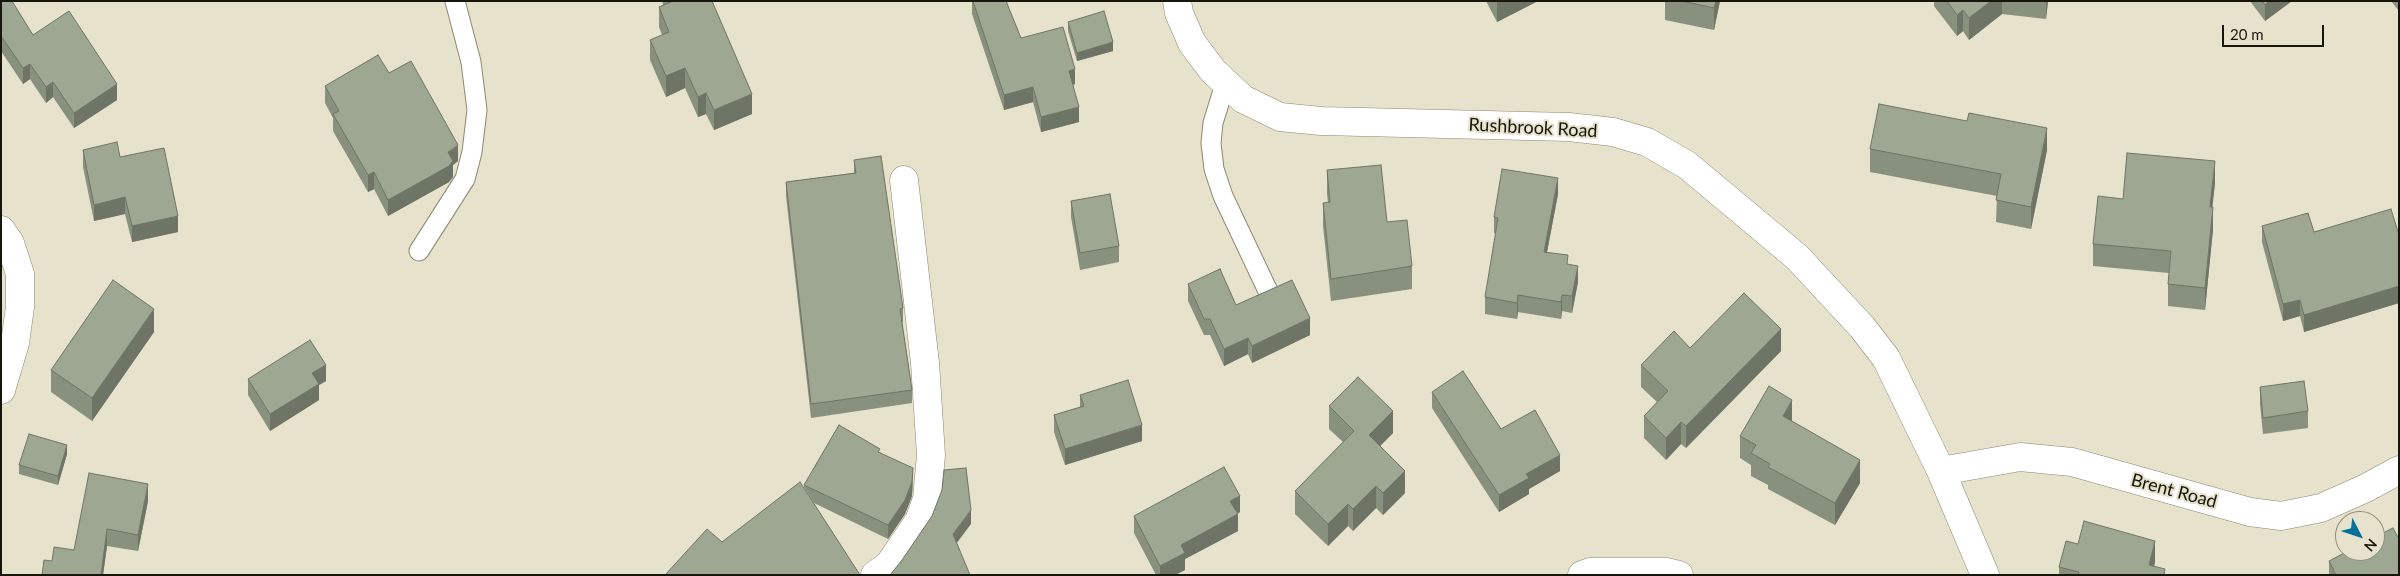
<!DOCTYPE html>
<style>
body{margin:0}
#map{position:relative;width:2400px;height:576px;overflow:hidden;background:#e6e2cb;font-family:Lato,sans-serif}
canvas{display:block}
.frame{position:absolute;inset:0;border:2px solid #17160d;pointer-events:none}
.north{position:absolute;left:2335px;top:511px;width:50px;height:50px;box-sizing:border-box;background:#e6e2cb;border:1px solid #93907f;border-radius:50%;rotate:131deg;font-size:14px;font-weight:700;line-height:20px;text-align:center;color:#17160d}
.north::after{content:'';display:block;margin:auto;width:18px;height:22px;background:#04709c;clip-path:polygon(50% 0,100% 100%,50% 72%,0 100%)}
.scale{position:absolute;left:2222px;top:25px;width:102px;height:22px;box-sizing:border-box;border:2px solid #17160d;border-top:0;padding-left:6px;font-size:15px;line-height:18px;white-space:nowrap;color:#17160d;-webkit-text-stroke:4px #e6e2cb;paint-order:stroke}
</style>
<div id="map">
<canvas width="2400" height="576"></canvas>
<div class="frame"></div>
<div class="north">N</div>
<div class="scale">20 m</div>
</div>
<script>
const c = document.querySelector('canvas').getContext('2d');
c.lineJoin = 'round';
const shape = rows => new Path2D(rows.map(r => 'M' + r).join(''));
function stroke(path, color, width, dash) { c.strokeStyle = color; c.lineWidth = width; c.lineCap = dash ? 'butt' : 'round'; c.setLineDash(dash || []); c.stroke(path); }
function paint(path, color) { c.fillStyle = color; c.fill(path, 'evenodd'); }
function write(font, color, halo, rows, align = 'center') {
  c.font = font + ' Lato,sans-serif'; c.lineWidth = 4; c.setLineDash([]); c.textBaseline = 'middle'; c.strokeStyle = halo; c.fillStyle = color; for (const [text, x, y, turn = 0] of rows) {
    c.save(); c.translate(x, y); c.rotate((+turn || 0) * Math.PI / 180); c.textAlign = isNaN(turn) ? turn : align; if (halo) c.strokeText(text, 0, 0); c.fillText(text, 0, 0); c.restore();
  }
}
const lane = shape([
 [1225,84,1213,123,1211,143,1214,169,1223,196,1267,289],
 [419,251,465,179,472,152,477,110,471,62,455,1]
]);
const street = shape([
 [1177,1,1179,13,1192,43,1213,71,1243,99,1280,117,1321,121,1569,127,1613,132,1647,142,1687,165,1797,257,1862,327,1886,358,1941,471,1985,575],
 [1,230,10,243,20,274,20,307,15,343,1,390],
 [1941,471,2020,457,2072,462,2250,512,2281,516,2321,508,2366,488,2399,470],
 [875,575,889,565,919,521,927,499,931,455,925,363,904,180],
 [1582,575,1590,572,1667,572,1679,575]
]);
stroke(lane, '#8c8872', 21);
stroke(street, '#8c8872', 29);
stroke(lane, '#fff', 19);
stroke(street, '#fff', 28);
paint(shape([
 [1,1,33,35,117,100,74,128,53,97,46,103,30,79,23,84,1,51],
 [662,1,712,1,752,114,714,130,706,114,698,117,685,88,666,97,650,60,650,40,662,35,659,27,659,7,663,5],
 [972,1,1006,1,1021,38,1075,84,1073,85,1079,122,1041,132,1033,102,1004,110,972,14],
 [1486,1,1538,1,1497,22],
 [1665,1,1720,1,1714,30,1665,20],
 [1934,1,2048,1,2046,19,2002,14,1969,40,1963,31,1957,36,1934,6],
 [2250,1,2292,1,2265,21],
 [2391,1,2399,1,2399,11],
 [1068,22,1113,51,1077,61,1068,31],
 [389,73,458,161,453,165,453,177,449,182,388,216,374,189,368,192,333,131,333,118,325,103,325,86],
 [1870,149,2047,150,2031,229,1996,222,1997,196,1870,172],
 [83,150,120,157,178,232,132,242,125,214,94,221,83,167],
 [854,160,903,308,903,322,902,322,912,390,912,403,811,418,786,196,786,182,854,173],
 [1327,170,1387,222,1412,266,1412,289,1331,301,1323,226,1323,203,1328,203,1327,193],
 [2215,183,2212,207,2213,229,2205,310,2168,306,2168,284,2169,273,2093,266,2093,244,2123,199],
 [1558,194,1547,252,1568,264,1578,282,1572,313,1562,311,1561,319,1518,312,1517,319,1485,314,1485,297,1496,234,1494,233,1494,217],
 [1071,201,1119,246,1119,262,1080,270,1071,217],
 [2262,226,2314,232,2399,235,2399,303,2304,332,2300,316,2283,321,2262,242],
 [1188,284,1236,305,1310,335,1252,363,1248,354,1224,366,1210,335,1204,335,1188,301],
 [154,332,92,421,51,392,51,370],
 [1690,348,1781,351,1686,448,1681,444,1666,460,1644,438,1644,416,1657,402,1641,387,1641,365],
 [248,379,326,381,319,385,319,400,270,431,248,395],
 [2260,387,2308,411,2308,428,2263,434,2260,404],
 [1432,392,1501,429,1560,471,1529,489,1529,494,1499,512,1432,408],
 [1080,395,1142,441,1065,465,1054,432,1054,415,1080,407],
 [1329,406,1393,433,1380,446,1405,493,1383,515,1376,508,1353,531,1348,526,1328,546,1295,514,1295,491,1343,442,1329,429],
 [1792,421,1860,483,1835,525,1768,489,1768,485,1751,476,1751,465,1740,458,1740,436],
 [880,452,913,482,912,496,905,514,888,539,814,503,804,487,804,485],
 [67,454,58,485,19,474,19,465],
 [148,501,138,551,107,546,103,575,42,575,52,561,74,550],
 [1240,512,1237,514,1238,531,1185,559,1185,570,1175,575,1156,575,1134,533,1134,516],
 [2329,561,2399,575,2329,575],
 [2155,562,2154,566,2165,575,2059,575,2059,567]
]), '#88907e');
paint(shape([
 [1497,1,1538,1,1497,22],
 [1716,1,1720,1,1714,30,1714,8],
 [1991,1,2002,1,2002,14,1969,40,1969,18],
 [2046,1,2048,1,2046,19],
 [2269,1,2292,1,2265,21,2265,5],
 [1963,10,1963,31,1957,36,1957,15],
 [1113,42,1113,51,1077,61,1077,53],
 [30,64,30,79,23,84,23,68],
 [685,68,685,88,666,97,666,76],
 [1075,69,1075,84,1069,86,1069,71],
 [53,82,53,97,46,103,46,87],
 [117,84,117,100,74,128,74,113],
 [1033,87,1033,102,1004,110,1004,95],
 [706,93,706,114,698,117,698,97],
 [752,94,752,114,714,130,714,110],
 [1079,107,1079,122,1041,132,1041,117],
 [2047,128,2047,150,2031,229,2031,207],
 [458,145,458,161,453,165,453,177,449,182,388,216,388,200],
 [2215,161,2215,183,2210,229,2210,207],
 [374,172,374,189,368,192,368,175],
 [1558,178,1558,194,1544,268,1544,252],
 [125,197,125,214,94,221,94,205],
 [2213,207,2213,229,2205,310,2205,288],
 [178,216,178,232,132,242,132,226],
 [1578,266,1578,282,1572,313,1572,296],
 [2399,286,2399,303,2304,332,2304,315],
 [1518,295,1518,312,1517,319,1517,303],
 [1562,295,1562,311,1561,319,1561,302],
 [2300,300,2300,316,2283,321,2283,304],
 [154,309,154,332,92,421,92,398],
 [1310,318,1310,335,1252,363,1252,346],
 [1781,329,1781,351,1686,448,1686,426],
 [1248,338,1248,354,1224,366,1224,349],
 [326,365,326,381,319,385,319,400,270,431,270,414,312,373],
 [1792,400,1792,422,1783,416],
 [1393,411,1393,433,1369,457,1369,435],
 [1681,422,1681,444,1666,460,1666,438],
 [1142,425,1142,441,1065,465,1065,449],
 [67,445,67,454,58,485,58,476],
 [1560,455,1560,471,1529,489,1529,494,1499,512,1499,495,1526,474],
 [1860,460,1860,483,1835,525,1835,503],
 [913,468,912,496,905,514,888,539,888,525],
 [1405,471,1405,493,1383,515,1383,493],
 [148,484,148,501,138,551,138,535],
 [1376,486,1376,508,1353,531,1353,509],
 [1240,496,1240,512,1230,518,1230,501],
 [1348,504,1348,526,1328,546,1328,524],
 [971,510,971,524,953,548,953,534],
 [1238,514,1238,531,1185,559,1185,570,1175,575,1160,575,1160,566,1181,545],
 [107,529,107,546,103,575,101,575],
 [2155,541,2155,562,2152,575,2149,565]
]), '#6f7566');
const building = shape([
 [1,1,12,1,33,35,69,11,117,84,74,113,53,82,46,87,30,64,23,68,1,36,1,1],
 [671,1,712,1,752,94,714,110,706,93,698,97,685,68,666,76,650,40,669,32,659,7,671,2,671,1],
 [973,1,1006,1,1021,38,1063,27,1075,69,1069,71,1079,107,1041,117,1033,87,1004,95,973,1],
 [1682,1,1716,1,1714,8,1682,1],
 [1947,1,1991,1,1969,18,1963,10,1957,15,1947,1],
 [2262,1,2269,1,2265,5,2262,1],
 [1104,11,1113,42,1077,53,1068,22,1104,11],
 [378,55,389,73,411,61,458,145,448,152,453,161,449,166,388,200,374,172,368,175,333,114,339,111,325,86,378,55],
 [1879,104,1967,121,1969,113,2047,128,2031,207,1996,200,2001,174,1870,149,1879,104],
 [117,142,120,157,164,148,178,216,132,226,125,197,94,205,83,150,117,142],
 [2127,153,2215,161,2210,207,2213,207,2205,288,2168,284,2171,251,2093,244,2098,196,2123,199,2127,153],
 [881,156,903,308,900,309,912,390,811,404,786,182,856,173,854,160,881,156],
 [1381,165,1387,222,1407,220,1412,266,1331,279,1323,203,1330,202,1327,170,1381,165],
 [1502,169,1558,178,1544,252,1568,255,1567,264,1578,266,1572,296,1562,295,1561,302,1518,295,1517,303,1485,297,1498,218,1494,217,1502,169],
 [1110,194,1119,246,1080,253,1071,201,1110,194],
 [2391,209,2399,235,2399,286,2304,315,2300,300,2283,304,2262,226,2308,213,2314,232,2391,209],
 [1220,269,1236,305,1292,280,1310,318,1252,346,1248,338,1224,349,1210,319,1204,319,1188,284,1220,269],
 [113,280,154,309,92,398,51,370,113,280],
 [1744,293,1781,329,1686,426,1681,422,1666,438,1644,416,1668,391,1641,365,1674,331,1690,348,1744,293],
 [310,340,326,365,312,373,319,384,270,414,248,379,310,340],
 [1463,371,1501,429,1535,410,1560,455,1526,474,1529,478,1499,495,1432,392,1463,371],
 [1358,377,1393,411,1369,435,1405,471,1383,493,1376,486,1353,509,1348,504,1328,524,1295,491,1354,431,1329,406,1358,377],
 [1128,380,1142,425,1065,449,1054,415,1084,406,1080,395,1128,380],
 [2304,381,2308,411,2263,418,2260,387,2304,381],
 [1769,386,1792,400,1783,416,1860,460,1835,503,1768,467,1770,464,1751,453,1756,445,1740,436,1769,386],
 [839,425,880,449,878,452,913,468,912,482,905,500,888,525,804,485,839,425],
 [29,434,67,445,58,476,19,465,29,434],
 [1224,467,1240,496,1230,501,1238,514,1181,545,1185,553,1160,566,1134,516,1224,467],
 [966,468,971,510,953,534,970,575,890,575,902,560,932,516,942,490,944,470,966,468],
 [89,473,148,484,138,535,107,529,101,575,42,575,44,560,52,561,54,547,74,550,89,473],
 [800,482,860,575,665,575,707,529,722,542,800,482],
 [2084,521,2155,541,2149,565,2165,569,2164,575,2078,575,2079,572,2059,567,2066,541,2078,544,2084,521],
 [2393,528,2399,539,2399,575,2336,575,2329,561,2348,551,2375,551,2375,537,2393,528]
]);
paint(building, '#9ea792');
stroke(building, '#6f7566', 1);
write('18px', '#17160d', '#e6e2cb', [
 ["Rushbrook Road",1533,128,3],
 ["Brent Road",2174,491,15]
]);
</script>
